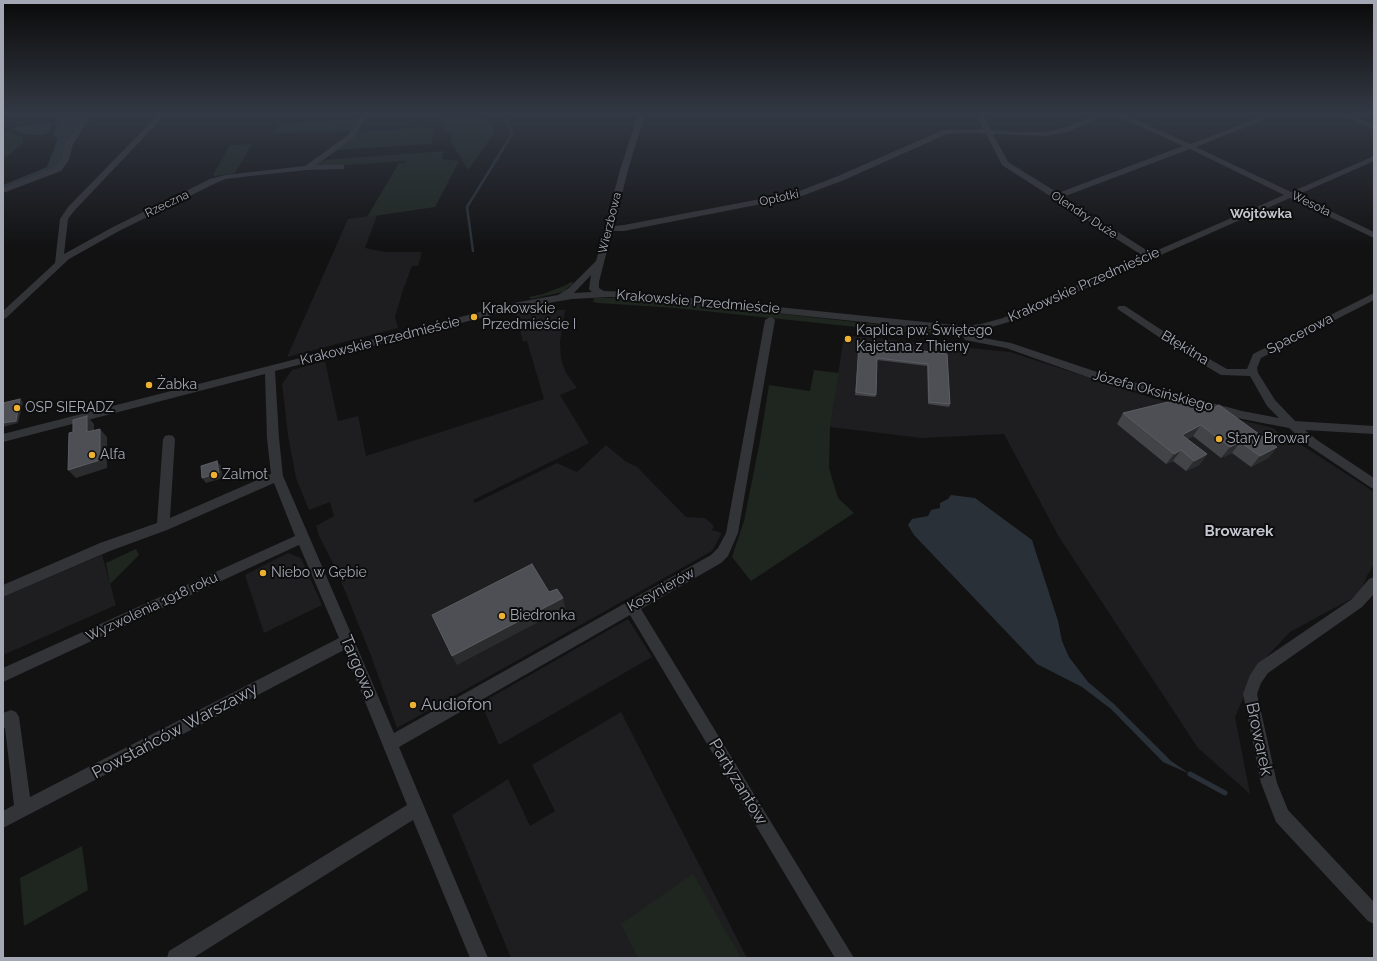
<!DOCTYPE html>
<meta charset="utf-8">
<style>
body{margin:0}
#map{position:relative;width:1377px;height:961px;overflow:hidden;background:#121213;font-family:Raleway,sans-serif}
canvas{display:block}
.frame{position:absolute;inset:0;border:4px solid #a4a8b4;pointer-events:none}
</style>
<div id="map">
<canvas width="1377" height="961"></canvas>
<div class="frame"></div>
</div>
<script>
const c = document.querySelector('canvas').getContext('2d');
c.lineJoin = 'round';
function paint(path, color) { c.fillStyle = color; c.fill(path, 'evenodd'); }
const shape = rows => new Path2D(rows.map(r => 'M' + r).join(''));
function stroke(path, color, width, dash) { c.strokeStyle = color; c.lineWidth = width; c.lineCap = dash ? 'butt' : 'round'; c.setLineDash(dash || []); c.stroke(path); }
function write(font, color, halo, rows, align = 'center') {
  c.font = font + ' Raleway,sans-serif'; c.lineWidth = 4; c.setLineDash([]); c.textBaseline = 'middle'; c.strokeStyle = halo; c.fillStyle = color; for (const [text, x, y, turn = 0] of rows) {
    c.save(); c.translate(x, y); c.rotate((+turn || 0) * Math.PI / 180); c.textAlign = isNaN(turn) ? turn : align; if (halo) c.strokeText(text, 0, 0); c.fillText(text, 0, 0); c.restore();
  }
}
paint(shape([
 [377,215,365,248,386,252,422,252,418,266,412,266,403,290,395,317,398,328,287,357,348,219],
 [529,310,565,310,560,342,561,359,566,373,577,388,560,395,589,443,473,500,475,503,557,463,577,472,606,445,625,461,637,467,686,517,705,518,714,526,712,530,722,533,712,551,397,728,370,653,337,571,319,536,316,526,334,516,330,502,309,510,296,478,288,435,282,384,292,370,325,361,338,421,358,416,366,456,544,399,527,341,523,342,516,313],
 [844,335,1010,352,1152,398,1273,428,1289,442,1297,442,1374,492,1374,564,1367,576,1360,594,1290,632,1256,668,1235,717,1250,794,1198,748,1059,537,1004,434,922,438,830,427],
 [288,553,301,558,322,605,264,633,245,575],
 [102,555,116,605,3,655,3,597],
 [628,619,652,657,499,745,481,703],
 [621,712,747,958,511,958,452,815,508,779,530,826,555,811,532,765]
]), '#1e1e20');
paint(shape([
 [431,114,483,114,495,132,468,170,451,142,451,133,444,129,444,122],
 [361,119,354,130,272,134,280,124],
 [423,127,434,128,432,144,336,150,349,142,348,141,359,132],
 [9,132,23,137,23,143,10,154,3,159,3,133],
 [252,144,235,173,216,176,213,175,230,145],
 [444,151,442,159,459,161,435,207,367,217,399,163,405,163,407,161,312,167,324,160],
 [571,282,574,283,563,292,531,299,529,297,543,294,564,286],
 [594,298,621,298,653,300,958,333,961,336,958,337,904,332,676,308,598,303,593,302],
 [814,370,839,373,830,427,829,468,838,498,854,513,751,581,732,557,744,521,760,441,769,385,810,391],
 [136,549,139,555,110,584,106,563],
 [82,846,88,890,24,926,20,878],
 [693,874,741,958,638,958,621,924]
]), '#1e261f');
paint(shape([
 [55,115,84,115,67,140,60,163,56,167,3,189,3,185,47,167,58,138,53,135,57,127],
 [50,123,50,130,45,134,38,135,22,133,10,128],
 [951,495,975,498,1032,540,1058,621,1062,641,1069,657,1088,682,1114,704,1171,761,1190,774,1163,762,1111,709,1082,687,1037,664,914,535,908,525,912,519,928,516,931,510,940,508,940,503,948,499]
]), '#293037');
stroke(shape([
 [473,251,467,207,512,134,509,125,499,114]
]), '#293037', 2.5);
stroke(shape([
 [1190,774,1225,793]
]), '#293037', 5);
paint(shape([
 [83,114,90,114,91,116,73,144,69,160,61,171,3,193,3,188,55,167,61,160,65,144,83,116,83,114],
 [159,114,166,114,74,211,68,219,64,254,113,227,210,179,225,175,305,166,348,135,361,114,368,114,354,138,316,165,344,165,344,169,307,170,250,176,226,179,216,183,119,231,69,259,6,318,3,319,3,311,55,263,60,219,68,207,159,114],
 [638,114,645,114,628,170,614,226,624,225,797,192,838,176,943,130,983,129,976,114,983,114,991,130,1020,132,1045,132,1063,128,1100,114,1110,114,1068,132,1045,136,993,134,1008,162,1058,193,1183,146,1113,114,1123,114,1190,144,1269,114,1279,114,1196,147,1291,192,1374,156,1374,161,1297,195,1374,232,1374,238,1290,198,1009,322,981,330,970,331,973,336,1011,343,1100,373,1242,411,1279,418,1267,406,1250,376,1221,375,1175,348,1119,310,1117,308,1119,306,1125,306,1183,344,1227,369,1247,369,1253,354,1374,293,1374,300,1261,358,1257,368,1258,373,1275,400,1295,421,1374,426,1374,434,1305,430,1317,440,1374,478,1374,489,1370,487,1309,446,1289,428,1242,419,1093,379,1006,348,965,340,960,332,631,298,610,297,572,299,519,308,275,371,279,438,283,476,394,733,711,555,718,548,726,533,765,320,770,317,773,318,775,320,738,533,728,556,721,563,641,609,854,958,835,958,630,615,399,747,488,958,470,958,413,820,193,958,167,958,169,951,407,805,344,650,3,828,3,811,14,805,5,728,3,728,3,713,11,710,16,712,19,717,30,797,339,638,299,545,3,682,3,668,295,536,274,483,167,530,110,551,3,597,3,585,100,543,157,523,163,439,165,436,169,435,173,436,175,439,170,518,271,474,267,438,265,374,3,442,3,434,519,302,558,295,569,288,596,261,620,170,638,114],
 [978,133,986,134,1002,165,1143,256,1003,318,981,324,964,326,631,292,604,291,599,288,599,282,612,231,624,231,802,196,844,180,947,134,978,133],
 [1190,149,1284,195,1151,253,1063,197,1190,149],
 [591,275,589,289,592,292,574,293,591,275],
 [1336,114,1347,114,1374,125,1374,129,1336,114],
 [1374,577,1374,594,1362,607,1268,673,1261,683,1257,694,1277,783,1288,810,1374,902,1374,924,1368,921,1276,822,1261,783,1243,694,1250,675,1258,663,1352,599,1369,579,1374,577]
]), '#333438');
paint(shape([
 [859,343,947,354,950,404,949,407,928,404,927,366,877,360,876,395,875,397,855,395],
 [1205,412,1277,447,1268,458,1251,467,1232,453,1221,458,1193,436,1187,439,1207,454,1199,465,1186,471,1173,461,1166,464,1117,424,1123,413]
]), '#434448');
paint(shape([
 [20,399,23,402,18,423,3,427,3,423],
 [87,416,94,424,94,440,87,432],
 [1201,425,1193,436,1174,445,1182,435],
 [100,429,107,437,107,468,76,478,68,470],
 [1240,442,1232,453,1221,458,1230,447],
 [1277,447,1268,458,1251,467,1260,456],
 [1181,450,1173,461,1166,464,1174,454],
 [1207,454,1199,465,1186,471,1194,461],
 [217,461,221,466,223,478,206,483,202,478],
 [563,598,565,608,457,665,452,656]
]), '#2b2c2e');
const building = shape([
 [859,343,947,354,950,404,929,402,928,364,877,358,876,395,856,392,859,343],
 [1184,396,1205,412,1219,405,1277,447,1260,456,1240,442,1230,447,1201,425,1182,435,1207,454,1194,461,1181,450,1174,454,1123,413,1176,400,1184,396],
 [20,399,16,421,3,423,3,403,20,399],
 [87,416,87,432,100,429,100,460,68,470,69,433,73,432,73,420,87,416],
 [217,461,219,473,202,478,201,466,217,461],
 [532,564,549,592,557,589,563,598,452,656,432,615,532,564]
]);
paint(building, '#4e4f54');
stroke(building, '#5b5d63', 1);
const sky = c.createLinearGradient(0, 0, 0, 249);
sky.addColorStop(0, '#0a0a0a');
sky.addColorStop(0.46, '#333944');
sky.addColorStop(1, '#33394400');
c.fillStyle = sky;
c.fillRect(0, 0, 1377, 249);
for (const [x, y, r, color] of [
 [474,317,4,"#ecb131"],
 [848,339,4,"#ecb131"],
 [149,385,4,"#ecb131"],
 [17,408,4,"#ecb131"],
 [1219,439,4,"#ecb131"],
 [92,455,4,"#ecb131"],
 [214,475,4,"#ecb131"],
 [263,573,4,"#ecb131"],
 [502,616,4,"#ecb131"],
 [413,705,4,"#ecb131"]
]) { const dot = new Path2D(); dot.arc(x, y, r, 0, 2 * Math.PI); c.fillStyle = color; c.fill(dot); stroke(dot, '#0d0d0e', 1.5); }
write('12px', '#a4a8b4', '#0d0d0e', [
 ["Opłotki",779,198,-12],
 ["Rzeczna",167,204,-26],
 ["Wesoła",1311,204,26],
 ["Olendry Duże",1084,215,33],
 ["Wierzbowa",610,223,-76]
]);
write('bold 13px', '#c4c7d0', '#0d0d0e', [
 ["Wójtówka",1261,214]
]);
write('14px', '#a4a8b4', '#0d0d0e', [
 ["Krakowskie Przedmieście",1084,285,-24],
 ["Krakowskie Przedmieście",698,302,5],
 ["Spacerowa",1300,334,-27],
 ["Krakowskie Przedmieście",380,341,-14],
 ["Błękitna",1185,348,31],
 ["Józefa Oksińskiego",1153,391,15],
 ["Kosynierów",661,590,-29],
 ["Wyzwolenia 1918 roku",152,607,-25]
]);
write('14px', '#a4a8b4', '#0d0d0e', [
 ["Krakowskie",482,309],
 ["Przedmieście I",482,325],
 ["Kaplica pw. Świętego",856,331],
 ["Kajetana z Thieny",856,347],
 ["Żabka",157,385],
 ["OSP SIERADZ",25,408],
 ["Stary Browar",1227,439],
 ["Alfa",100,455],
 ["Zalmot",222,475],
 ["Niebo w Gębie",271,573],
 ["Biedronka",510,616]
], 'left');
write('bold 15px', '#c4c7d0', '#0d0d0e', [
 ["Browarek",1239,531]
]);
write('17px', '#a4a8b4', '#0d0d0e', [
 ["Targowa",358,667,67],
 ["Powstańców Warszawy",175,731,-28],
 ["Browarek",1259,739,78],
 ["Partyzantów",738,782,59]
]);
write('17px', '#a4a8b4', '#0d0d0e', [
 ["Audiofon",421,705]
], 'left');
</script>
